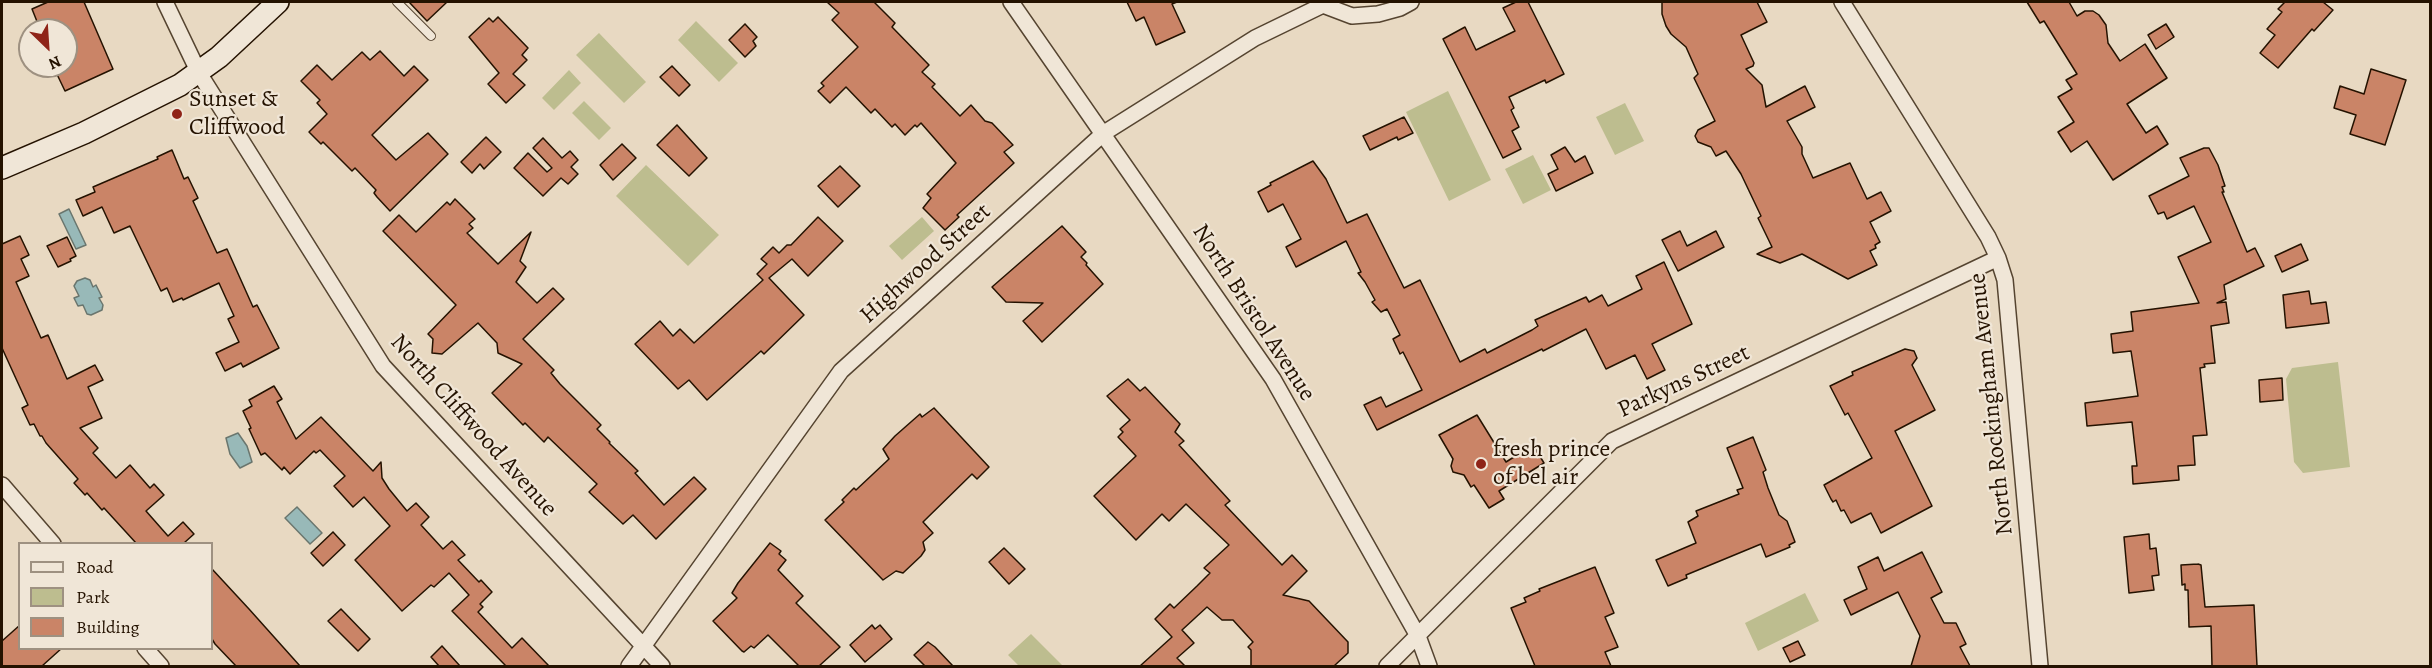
<!DOCTYPE html>
<style>
body{margin:0}
#map{position:relative;width:2432px;height:668px;overflow:hidden;background:#e8d9c2;font-family:Alegreya,serif}
canvas{display:block}
.frame{position:absolute;inset:0;border:3px solid #241200;pointer-events:none}
.legend{position:absolute;left:18px;top:542px;width:195px;height:108px;box-sizing:border-box;background:#f0e6d7;border:2px solid #9e9181;margin:0;padding:8px 10px;list-style:none;font-size:18px;color:#241200}
.legend li{display:flex;align-items:center;gap:12px;height:30px}
.legend b{width:30px;border:2px solid #9e9181}
.north{position:absolute;left:18px;top:18px;width:60px;height:60px;box-sizing:border-box;background:#f0e6d7;border:2px solid #9e9181;border-radius:50%;rotate:155deg;font-size:16px;font-weight:700;line-height:24px;text-align:center;color:#241200}
.north::after{content:'';display:block;margin:auto;width:21px;height:27px;background:#8f2418;clip-path:polygon(50% 0,100% 100%,50% 72%,0 100%)}
</style>
<div id="map">
<canvas width="2432" height="668"></canvas>
<div class="frame"></div>
<ul class="legend">
<li><b style="height:8px;background:#f0e6d7"></b>Road</li>
<li><b style="height:16px;background:#bdbd8f"></b>Park</li>
<li><b style="height:16px;background:#ca8467"></b>Building</li>
</ul>
<div class="north">N</div>
</div>
<script>
const c = document.querySelector('canvas').getContext('2d');
c.lineJoin = 'round';
function paint(path, color) { c.fillStyle = color; c.fill(path, 'evenodd'); }
const shape = rows => new Path2D(rows.map(r => 'M' + r).join(''));
function stroke(path, color, width, dash) { c.strokeStyle = color; c.lineWidth = width; c.lineCap = dash ? 'butt' : 'round'; c.setLineDash(dash || []); c.stroke(path); }
function write(font, color, halo, rows, align = 'center') {
  c.font = font + ' Alegreya,serif'; c.lineWidth = 4.5; c.setLineDash([]); c.textBaseline = 'middle'; c.strokeStyle = halo; c.fillStyle = color; for (const [text, x, y, turn = 0] of rows) {
    c.save(); c.translate(x, y); c.rotate((+turn || 0) * Math.PI / 180); c.textAlign = isNaN(turn) ? turn : align; if (halo) c.strokeText(text, 0, 0); c.fillText(text, 0, 0); c.restore();
  }
}
paint(shape([
 [696,21,738,63,719,82,678,40],
 [599,33,646,82,624,103,576,55],
 [569,70,581,83,554,110,542,98],
 [1448,91,1491,180,1449,201,1406,112],
 [584,101,611,128,599,140,572,113],
 [1625,103,1644,141,1615,155,1596,117],
 [1533,155,1551,190,1523,204,1505,169],
 [646,165,719,235,688,266,616,196],
 [922,217,934,231,902,260,889,246],
 [2338,362,2350,467,2303,473,2294,462,2286,379,2292,368],
 [1805,593,1819,621,1758,651,1745,623],
 [1031,634,1063,666,1019,666,1008,655]
]), '#bdbd8f');
const water = shape([
 [69,209,86,245,76,249,59,214,69,209],
 [85,278,90,280,93,287,96,285,102,297,99,298,103,305,102,310,91,315,87,314,83,305,78,306,74,298,79,296,74,286,77,281,85,278],
 [238,433,247,446,252,462,240,468,230,454,226,438,238,433],
 [297,507,322,533,310,544,285,518,297,507]
]);
paint(water, '#98b9b8');
stroke(water, '#6a766e', 1.5);
const building = shape([
 [48,2,84,2,113,69,65,91,53,66,66,66,66,30,52,30,47,20,38,24,32,9,48,2],
 [409,2,447,2,427,21,409,2],
 [827,2,874,2,895,23,892,27,929,65,922,72,935,84,932,87,960,116,971,105,985,121,992,123,1013,145,1004,152,1014,163,957,215,959,217,945,230,923,208,931,198,927,194,956,163,921,123,917,127,915,125,905,135,895,124,892,127,875,109,871,113,846,87,830,103,818,91,824,86,821,83,858,47,832,20,839,13,827,2],
 [1127,2,1177,2,1172,4,1185,32,1156,45,1144,17,1136,21,1127,2],
 [1516,2,1528,2,1564,74,1546,83,1545,80,1509,97,1514,108,1511,110,1519,127,1512,131,1521,149,1503,158,1443,39,1465,27,1476,50,1515,31,1503,8,1516,2],
 [1662,2,1757,2,1767,22,1741,35,1754,63,1753,66,1746,69,1762,85,1766,107,1805,86,1815,107,1787,121,1802,147,1802,154,1813,178,1850,163,1867,199,1881,192,1891,211,1870,222,1880,242,1875,245,1876,248,1870,251,1877,265,1848,279,1802,254,1780,263,1757,254,1772,247,1758,218,1761,216,1741,174,1726,151,1716,156,1711,147,1698,142,1695,136,1698,130,1715,121,1694,78,1698,74,1686,47,1671,34,1666,26,1662,14,1662,2],
 [2027,2,2069,2,2077,16,2085,11,2093,11,2099,15,2106,25,2108,43,2120,61,2145,44,2167,78,2127,104,2146,133,2157,126,2168,144,2113,180,2087,141,2071,152,2058,132,2074,122,2058,97,2072,89,2066,80,2077,74,2044,21,2040,23,2027,2],
 [2285,2,2323,2,2333,10,2314,31,2312,29,2278,68,2260,53,2275,35,2267,29,2282,12,2278,9,2285,2],
 [498,17,528,48,522,55,527,60,513,74,525,85,506,103,488,84,499,73,469,37,489,18,493,22,498,17],
 [745,24,757,37,753,41,756,46,745,57,729,40,745,24],
 [2166,24,2174,37,2156,49,2148,35,2166,24],
 [380,51,404,76,414,66,428,80,372,135,396,160,428,133,448,154,390,211,377,197,374,193,376,190,355,168,352,171,323,142,321,144,309,132,327,114,317,103,320,100,301,81,317,65,332,80,362,52,370,60,380,51],
 [672,66,690,85,679,96,660,77,672,66],
 [2371,69,2406,80,2385,145,2350,134,2356,115,2334,108,2340,86,2364,94,2371,69],
 [1404,117,1413,133,1398,140,1397,137,1370,150,1363,136,1404,117],
 [677,125,707,158,689,176,657,145,677,125],
 [486,137,501,152,484,169,480,164,472,173,461,162,486,137],
 [543,138,562,158,570,151,578,160,571,167,578,174,568,184,561,178,543,196,514,168,528,153,547,172,552,168,533,148,543,138],
 [622,144,636,158,613,180,600,165,622,144],
 [1565,147,1575,162,1585,156,1593,173,1556,191,1548,174,1558,169,1551,155,1565,147],
 [2204,148,2209,148,2218,165,2225,186,2222,187,2224,192,2222,192,2247,252,2255,248,2264,266,2224,285,2226,299,2217,303,2226,302,2229,323,2211,326,2215,363,2204,364,2205,367,2200,368,2207,435,2193,436,2195,465,2178,466,2179,480,2133,484,2132,466,2137,466,2132,422,2087,426,2085,403,2138,396,2131,351,2113,353,2111,334,2133,331,2131,312,2199,303,2178,257,2211,242,2194,206,2167,219,2164,212,2158,214,2149,196,2189,176,2180,158,2204,148],
 [172,150,184,179,188,177,198,198,193,201,217,253,227,249,253,307,257,305,279,348,243,367,241,363,225,371,216,353,239,342,228,319,234,316,219,283,183,300,182,298,173,302,167,288,161,291,130,226,114,233,102,207,83,216,76,200,95,192,93,187,158,159,157,157,172,150],
 [1313,161,1326,179,1347,223,1367,214,1404,288,1420,280,1460,362,1485,349,1487,353,1532,330,1538,326,1535,320,1586,297,1589,302,1602,295,1608,306,1642,289,1636,276,1664,262,1692,324,1652,344,1665,370,1647,379,1635,355,1606,369,1586,329,1543,351,1542,349,1377,430,1364,405,1381,397,1386,407,1422,390,1403,352,1400,354,1393,339,1400,335,1387,309,1381,312,1372,302,1375,300,1365,282,1358,273,1361,272,1346,241,1296,267,1286,247,1301,239,1283,204,1268,212,1258,192,1271,185,1270,183,1313,161],
 [840,166,860,186,838,207,818,186,840,166],
 [455,199,475,219,469,224,473,228,467,233,498,264,531,232,520,261,526,267,516,282,537,303,553,288,564,299,523,339,554,370,551,373,560,384,601,425,597,429,610,442,609,443,638,471,635,473,664,505,694,477,706,489,656,539,633,515,623,524,589,492,597,484,548,437,544,442,525,423,523,425,492,393,522,364,498,353,497,343,478,323,442,354,432,353,433,339,428,334,456,305,383,231,399,215,416,232,447,202,450,205,455,199],
 [818,217,843,241,808,276,792,259,769,278,804,315,764,354,761,351,707,400,689,380,678,389,635,344,660,321,673,336,680,329,694,343,763,280,757,274,767,264,761,259,773,247,779,253,787,245,791,245,818,217],
 [1062,226,1086,252,1081,257,1087,263,1086,265,1103,284,1042,342,1023,321,1043,303,1006,302,992,287,1062,226],
 [1680,231,1687,246,1716,231,1724,247,1678,271,1662,240,1680,231],
 [20,236,29,255,21,259,29,276,16,282,41,338,48,335,67,379,95,365,103,380,88,387,102,418,80,428,98,448,93,453,116,478,130,465,150,488,154,484,164,495,146,511,168,536,183,522,194,534,184,543,136,543,104,508,102,510,87,493,85,495,74,483,78,479,46,443,42,436,40,436,34,424,30,425,22,408,28,405,2,348,2,244,20,236],
 [67,237,76,256,70,259,71,261,58,267,47,246,67,237],
 [2301,244,2308,260,2282,272,2275,256,2301,244],
 [2309,291,2311,304,2326,302,2329,323,2286,328,2283,295,2309,291],
 [1905,349,1914,351,1917,358,1912,365,1935,410,1895,431,1932,506,1881,533,1871,513,1851,523,1844,510,1841,511,1836,500,1833,502,1831,499,1824,485,1872,458,1848,413,1845,415,1830,386,1853,375,1852,372,1905,349],
 [2282,378,2283,400,2260,402,2259,380,2282,378],
 [1128,379,1140,391,1145,387,1180,424,1175,432,1184,441,1179,445,1230,501,1225,505,1282,565,1292,555,1307,571,1283,595,1309,601,1348,642,1348,653,1334,666,1251,666,1251,650,1248,647,1253,642,1233,620,1222,620,1207,607,1182,630,1194,643,1177,658,1185,666,1140,666,1172,637,1155,619,1170,604,1174,608,1197,586,1210,573,1204,568,1229,545,1186,504,1169,521,1162,514,1136,540,1094,496,1136,456,1118,437,1123,432,1120,429,1130,420,1107,396,1128,379],
 [274,386,282,399,277,402,296,439,321,417,373,471,381,462,382,478,389,489,407,511,416,503,429,517,421,525,443,549,452,541,465,555,458,560,479,582,481,580,492,592,480,604,483,607,478,612,512,648,522,638,549,666,506,666,452,611,469,595,449,573,434,587,431,585,402,611,355,560,390,526,364,497,353,507,334,486,345,476,320,450,316,453,314,451,290,474,284,467,282,470,265,453,261,455,249,429,251,428,243,411,252,406,249,400,274,386],
 [934,408,989,467,977,479,972,474,923,522,933,533,923,542,925,550,921,556,903,573,896,571,883,580,825,520,844,502,842,500,854,488,856,490,889,459,883,449,895,436,920,414,922,417,934,408],
 [1477,415,1506,462,1533,445,1544,463,1499,491,1504,499,1489,508,1474,485,1471,487,1464,475,1453,472,1451,466,1453,459,1439,435,1477,415],
 [1753,437,1766,470,1763,472,1768,488,1779,515,1787,521,1795,542,1789,545,1790,547,1766,557,1761,544,1686,575,1687,578,1668,586,1656,560,1696,543,1688,522,1698,516,1696,511,1739,494,1737,490,1743,488,1727,448,1753,437],
 [333,532,345,545,323,566,311,553,333,532],
 [2149,534,2150,549,2156,548,2159,575,2152,576,2154,590,2129,593,2124,537,2149,534],
 [770,543,781,551,779,554,786,560,778,570,803,596,796,603,840,647,819,666,799,666,768,635,754,648,751,646,744,652,742,651,713,621,737,598,732,593,738,583,770,543],
 [1004,548,1025,569,1009,584,989,562,1004,548],
 [1922,552,1942,592,1931,598,1944,623,1956,623,1966,644,1960,647,1970,666,1911,666,1920,636,1898,592,1851,615,1844,600,1867,589,1858,567,1878,557,1884,571,1922,552],
 [2198,564,2201,565,2205,607,2254,605,2257,666,2212,666,2211,626,2189,627,2188,590,2185,590,2185,584,2182,585,2181,565,2198,564],
 [1595,567,1614,613,1605,617,1618,647,1605,652,1611,666,1535,666,1511,608,1526,602,1524,598,1540,591,1539,589,1595,567],
 [212,569,249,609,300,666,236,666,215,644,212,639,212,569],
 [341,609,370,639,358,651,328,621,341,609],
 [20,625,20,648,62,648,42,666,2,666,2,641,20,625],
 [872,625,875,629,880,625,892,639,865,662,850,645,872,625],
 [1798,641,1805,655,1790,662,1783,648,1798,641],
 [928,642,935,647,953,666,925,666,914,655,928,642],
 [442,646,460,666,439,666,431,657,442,646]
]);
paint(building, '#ca8467');
stroke(building, '#241200', 1.5);
const service = shape([
 [397,2,431,36]
]);
const minor = shape([
 [165,2,199,73,383,366,662,666],
 [1011,2,1273,379,1418,636,1429,666],
 [1842,2,1988,237,1998,258,2005,280,2040,666],
 [2,485,53,544],
 [145,648,161,666],
 [629,666,841,371,1104,133,1255,38,1323,5,1352,16,1378,14,1400,8,1411,2],
 [1387,666,1612,441,1998,258]
]);
const secondary = shape([
 [2,168,84,133,180,85,219,57,278,2]
]);
stroke(service, '#554430', 10);
stroke(minor, '#554430', 18);
stroke(secondary, '#241200', 24);
stroke(service, '#f0e6d7', 8);
stroke(minor, '#f0e6d7', 15);
stroke(secondary, '#f0e6d7', 21);
for (const [x, y, r, color] of [
 [177,114,6,"#8f2418"],
 [1481,464,6,"#8f2418"]
]) { const dot = new Path2D(); dot.arc(x, y, r, 0, 2 * Math.PI); c.fillStyle = color; c.fill(dot); stroke(dot, '#f0e6d7', 2); }
write('24px', '#241200', '#f0e6d7', [
 ["Sunset &",189,100],
 ["Cliffwood",189,128],
 ["fresh prince",1493,450],
 ["of bel air",1493,478]
], 'left');
write('24px', '#241200', '#f0e6d7', [
 ["Highwood Street",926,264,-42],
 ["North Bristol Avenue",1253,313,57],
 ["Parkyns Street",1684,382,-25],
 ["North Rockingham Avenue",1992,404,-96],
 ["North Cliffwood Avenue",473,426,48]
]);
</script>
